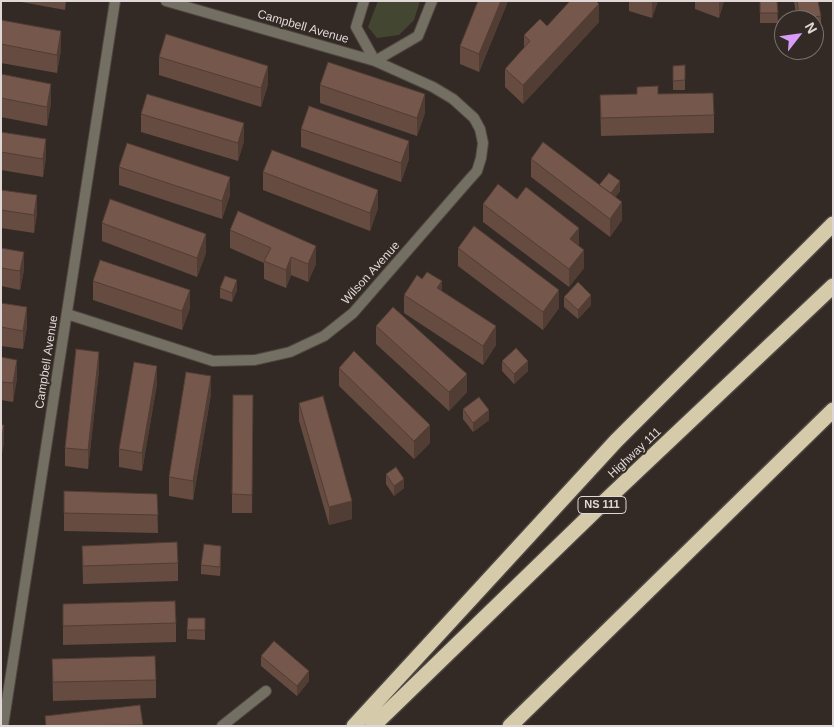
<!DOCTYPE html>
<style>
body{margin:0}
#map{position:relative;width:834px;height:727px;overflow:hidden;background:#332a26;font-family:Helvetica,sans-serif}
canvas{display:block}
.frame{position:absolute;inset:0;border:2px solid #dfd8d6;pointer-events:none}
.north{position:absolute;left:774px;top:10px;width:50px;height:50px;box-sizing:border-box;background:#332a26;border:1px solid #78706c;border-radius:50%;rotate:60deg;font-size:14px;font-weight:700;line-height:20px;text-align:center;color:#dfd8d6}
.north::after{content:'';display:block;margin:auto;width:18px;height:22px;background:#d89bf8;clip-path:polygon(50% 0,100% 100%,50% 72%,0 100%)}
</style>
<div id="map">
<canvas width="834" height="727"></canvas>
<div class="frame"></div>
<div class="north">N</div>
</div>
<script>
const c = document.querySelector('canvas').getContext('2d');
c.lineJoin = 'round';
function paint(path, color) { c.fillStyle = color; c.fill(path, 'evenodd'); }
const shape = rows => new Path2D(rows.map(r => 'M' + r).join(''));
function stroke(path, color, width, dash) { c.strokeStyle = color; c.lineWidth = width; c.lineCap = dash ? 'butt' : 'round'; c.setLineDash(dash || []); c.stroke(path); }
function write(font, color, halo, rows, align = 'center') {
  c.font = font + ' Helvetica,sans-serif'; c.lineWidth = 4; c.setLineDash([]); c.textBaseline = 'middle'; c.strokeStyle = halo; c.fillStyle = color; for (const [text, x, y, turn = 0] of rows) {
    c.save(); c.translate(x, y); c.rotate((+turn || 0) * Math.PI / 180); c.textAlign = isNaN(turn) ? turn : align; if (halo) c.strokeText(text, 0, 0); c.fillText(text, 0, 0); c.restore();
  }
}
paint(shape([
 [378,1,420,1,414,20,399,35,377,38,368,27]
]), '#434731');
const service = shape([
 [222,726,266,691]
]);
const minor = shape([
 [364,1,356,27,375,61],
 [375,61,418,36,432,1],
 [67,314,213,361,255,360,290,352,324,336,353,313,468,181,477,171,481,158,483,143,480,129,474,118,453,99,433,87,375,61,166,1],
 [3,726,115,1]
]);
const motorway = shape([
 [354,726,616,441,833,224],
 [373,726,601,505,833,286],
 [510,726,833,410]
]);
stroke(service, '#4f4642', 12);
stroke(minor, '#4f4642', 12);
stroke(motorway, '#4f4642', 18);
stroke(service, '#736f62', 10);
stroke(minor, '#736f62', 10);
stroke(motorway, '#d5cbab', 15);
paint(shape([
 [16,1,66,1,65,10],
 [508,1,479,72,460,64,460,46],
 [629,1,658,1,652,18,629,11],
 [695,1,724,1,719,18,695,9],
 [760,1,777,1,778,23,760,23],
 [794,1,818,1,821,16,821,34,814,35,814,20,797,20],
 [1,20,61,49,57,73,1,63],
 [599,22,523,104,505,87,505,69,524,48,524,35,547,26],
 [159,57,268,84,261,107,159,75],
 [685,65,685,90,673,90,673,66],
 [1,74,51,103,47,126,1,117],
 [320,85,425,113,417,136,320,103],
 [658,94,714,115,714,133,601,136,600,95],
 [141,114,244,141,238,161,141,132],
 [301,129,409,159,401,182,301,147],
 [1,132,46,157,43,177,1,170],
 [531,159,599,185,620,191,615,197,622,220,610,237,531,177],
 [119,167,230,195,222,219,119,185],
 [263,172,378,208,370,231,263,190],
 [1,190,37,213,34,233,1,228],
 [483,204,579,246,584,268,569,287,483,222],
 [102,223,206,253,197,277,102,241],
 [230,230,316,264,308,282,291,275,286,288,264,279,264,263,230,248],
 [1,248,24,270,20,290,1,286],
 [458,248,559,308,543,330,458,266],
 [93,281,190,308,182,330,93,300],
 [220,288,237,290,232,302,220,298],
 [442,291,496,345,483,365,404,313,404,295],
 [564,297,591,305,578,319,564,307],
 [1,303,27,326,23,349,1,346],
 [376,326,467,392,449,411,376,344],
 [1,357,17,378,13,402,1,400],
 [502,361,528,371,514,384,502,371],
 [339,368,430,443,414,459,339,386],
 [99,370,88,469,65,466,65,448],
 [157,384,142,471,119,467,119,449],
 [211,394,193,500,169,496,169,477],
 [253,395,252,513,232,513,232,494],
 [299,403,352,519,329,525,299,421],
 [463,409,489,420,473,432,463,419],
 [386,474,404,488,394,496,386,484],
 [64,491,157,494,158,533,64,531],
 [82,546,178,563,178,581,83,584],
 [221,556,220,576,201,574,201,565],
 [63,604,176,623,176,642,63,645],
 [205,618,205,640,187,639,187,630],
 [261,656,309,681,297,696,261,666],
 [52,659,156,680,156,698,53,701]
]), '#654b40');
paint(shape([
 [501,1,508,1,479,72,479,54],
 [652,1,658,1,652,18],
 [719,1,724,1,719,18],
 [599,4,599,22,523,104,523,85],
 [61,31,61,49,57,73,57,55],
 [268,66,268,84,261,107,261,88],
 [51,84,51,103,47,126,47,107],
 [425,94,425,113,417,136,417,118],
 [244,123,244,141,238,161,238,143],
 [46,139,46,157,43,177,43,159],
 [409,141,409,159,401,182,401,163],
 [230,177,230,195,222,219,222,201],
 [620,181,620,191,611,203,611,193],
 [378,190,378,208,370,231,370,213],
 [37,195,37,213,34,233,34,215],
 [622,202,622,220,610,237,610,219],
 [579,228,579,246,570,239],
 [206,234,206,253,197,277,197,258],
 [316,246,316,264,308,282,308,264],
 [584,250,584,268,569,287,569,269],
 [24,252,24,270,20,290,20,271],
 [291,257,291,275,286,288,286,270],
 [237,280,237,290,232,302,232,293],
 [442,281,442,300,437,288],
 [190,290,190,308,182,330,182,311],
 [559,290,559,308,543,330,543,312],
 [591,295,591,305,578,319,578,310],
 [27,307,27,326,23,349,23,331],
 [496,326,496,345,483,365,483,346],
 [99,352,99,370,88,469,88,450],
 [17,360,17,378,13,402,13,383],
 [528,361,528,371,514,384,514,374],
 [157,366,157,384,142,471,142,453],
 [467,374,467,392,449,411,449,392],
 [211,376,211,394,193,500,193,481],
 [489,410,489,420,473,432,473,423],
 [4,425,4,444,1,459,1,441],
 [430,425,430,443,414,459,414,441],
 [404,479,404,488,394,496,394,486],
 [352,501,352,519,329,525,329,507],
 [221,546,221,556,220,576,220,567],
 [309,671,309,681,297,696,297,686]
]), '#523d34');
const building = shape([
 [478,1,501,1,479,54,460,46,478,1],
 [570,1,596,1,599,4,523,85,505,69,530,41,524,35,540,19,547,26,570,1],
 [760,1,777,1,778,13,760,13,760,1],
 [797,1,818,1,821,16,800,19,797,1],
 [1,20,61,31,57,55,1,44,1,20],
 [166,34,268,66,261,88,159,57,166,34],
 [328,62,425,94,417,118,320,85,328,62],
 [685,65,685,80,673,81,673,66,685,65],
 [1,74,51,84,47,107,1,98,1,74],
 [658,86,658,94,713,93,714,115,601,118,600,95,637,94,637,87,658,86],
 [147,94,244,123,238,143,141,114,147,94],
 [309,106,409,141,401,163,301,129,309,106],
 [1,132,46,139,43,159,1,152,1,132],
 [543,142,622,202,610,219,531,159,543,142],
 [127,143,230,177,222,201,119,167,127,143],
 [272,150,378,190,370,213,263,172,272,150],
 [609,173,620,181,611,193,599,185,609,173],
 [498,184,517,199,526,187,579,228,570,239,584,250,569,269,483,204,498,184],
 [1,190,37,195,34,215,1,210,1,190],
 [110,199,206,234,197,258,102,223,110,199],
 [238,211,316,246,308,264,291,257,286,270,264,261,271,248,230,230,238,211],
 [474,226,559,290,543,312,458,248,474,226],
 [1,248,24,252,20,271,1,268,1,248],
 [100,260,190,290,182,311,93,281,100,260],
 [427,272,442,281,437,288,496,326,483,346,404,295,417,275,422,279,427,272],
 [225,276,237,280,232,293,220,288,225,276],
 [578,282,591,295,578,310,564,297,578,282],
 [1,303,27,307,23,331,1,327,1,303],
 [393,307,467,374,449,392,376,326,393,307],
 [516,348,528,361,514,374,502,361,516,348],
 [76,349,99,352,88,450,65,448,76,349],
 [354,351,430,425,414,441,339,368,354,351],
 [1,357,17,360,13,383,1,382,1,357],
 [134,362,157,366,142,453,119,449,134,362],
 [186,372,211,376,193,481,169,477,186,372],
 [233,395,253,395,252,495,232,494,233,395],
 [323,396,352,501,329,507,299,403,323,396],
 [479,397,489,410,473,423,463,409,479,397],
 [1,425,4,425,1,441,1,425],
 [396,467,404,479,394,486,386,474,396,467],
 [64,491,157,494,158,515,64,513,64,491],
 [177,542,178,563,83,566,82,546,177,542],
 [204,544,221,546,220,567,201,565,204,544],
 [175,601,176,623,63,626,63,604,175,601],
 [188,618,205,618,205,630,187,630,188,618],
 [274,641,309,671,297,686,261,656,274,641],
 [155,656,156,680,53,682,52,659,155,656],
 [140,705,143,725,46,726,45,716,140,705]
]);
paint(building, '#75574b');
stroke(building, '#523d34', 1);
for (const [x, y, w] of [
 [602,505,48]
]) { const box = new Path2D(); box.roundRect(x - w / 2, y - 8.5, w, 17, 4); c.fillStyle = '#332a26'; c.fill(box); stroke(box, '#dfd8d6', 1); }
write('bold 11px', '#dfd8d6', null, [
 ["NS 111",602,505]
]);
write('12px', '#dfd8d6', '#332a26', [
 ["Campbell Avenue",303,27,16],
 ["Wilson Avenue",371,273,-48],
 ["Campbell Avenue",47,362,-81],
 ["Highway 111",635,453,-43]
]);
</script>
